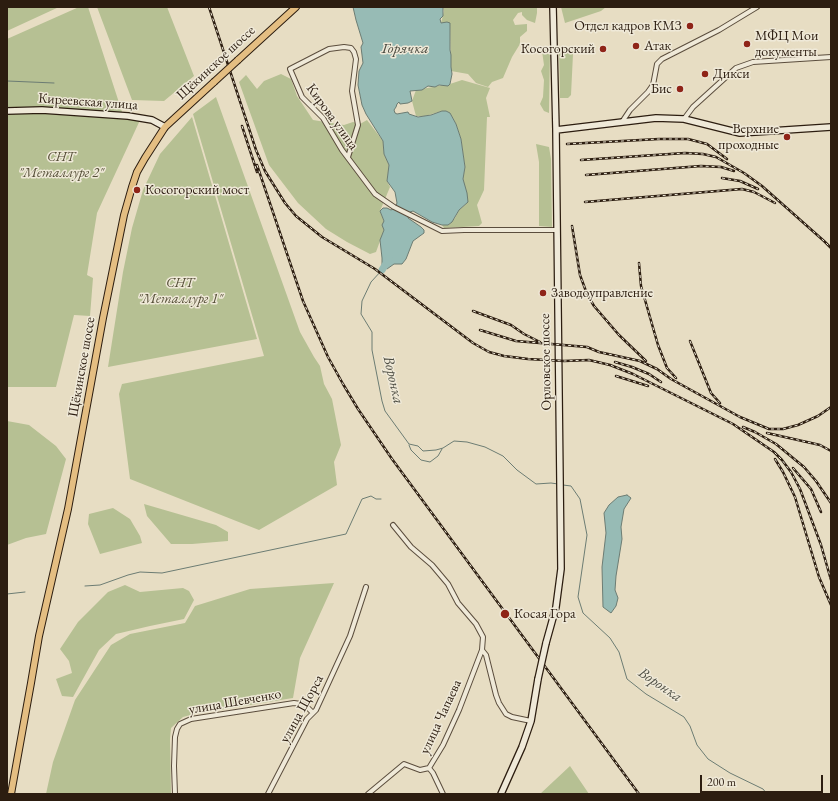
<!DOCTYPE html>
<meta charset="utf-8">
<style>
body{margin:0}
#map{position:relative;width:838px;height:801px;overflow:hidden;background:#e7ddc3;font-family:"EB Garamond",serif}
canvas{display:block}
.frame{position:absolute;inset:0;border:8px solid #2c1d10;pointer-events:none}
.scale{position:absolute;left:700px;top:775px;width:123px;height:18px;box-sizing:border-box;border:2px solid #2c1d10;border-top:0;padding-left:5px;font-size:12px;line-height:14px;white-space:nowrap;color:#2c1d10;-webkit-text-stroke:3px #efe9d8;paint-order:stroke}
</style>
<div id="map">
<canvas width="838" height="801"></canvas>
<div class="frame"></div>
<div class="scale">200 m</div>
</div>
<script>
const c = document.querySelector('canvas').getContext('2d');
c.lineJoin = 'round';
function paint(path, color) { c.fillStyle = color; c.fill(path, 'evenodd'); }
const shape = rows => new Path2D(rows.map(r => 'M' + r).join(''));
function stroke(path, color, width, dash) { c.strokeStyle = color; c.lineWidth = width; c.lineCap = dash ? 'butt' : 'round'; c.setLineDash(dash || []); c.stroke(path); }
function write(font, color, halo, rows, align = 'center') {
  c.font = font + ' "EB Garamond",serif'; c.lineWidth = 3; c.setLineDash([]); c.textBaseline = 'middle'; c.strokeStyle = halo; c.fillStyle = color; for (const [text, x, y, turn = 0] of rows) {
    c.save(); c.translate(x, y); c.rotate((+turn || 0) * Math.PI / 180); c.textAlign = isNaN(turn) ? turn : align; if (halo) c.strokeText(text, 0, 0); c.fillText(text, 0, 0); c.restore();
  }
}
paint(shape([
 [7,7,59,7,7,31],
 [79,7,88,7,123,115,141,118,97,213,87,275,93,278,90,316,74,315,56,387,7,387,7,39],
 [97,7,167,7,194,76,164,101,132,100],
 [443,7,537,7,537,13,535,23,527,20,522,15,522,12,518,13,513,20,515,25,527,24,527,31,520,37,520,44,512,57,503,78,492,82,488,87,476,83,468,74,451,71,450,23,441,23,444,11],
 [561,7,606,7,601,11,565,23],
 [559,46,564,47,573,54,571,95,568,98,560,98],
 [550,48,549,113,544,111,540,104,543,97,544,80,541,71,544,65,542,51],
 [281,74,291,79,297,96,313,120,344,125,353,122,360,124,367,120,383,141,384,154,389,165,387,181,390,187,380,211,384,221,384,230,376,252,370,254,347,242,326,229,298,203,269,165,239,82,246,75,257,89,264,81],
 [462,80,490,88,486,98,490,117,487,117,484,190,477,205,482,223,479,226,444,228,442,225,448,225,455,218,459,210,466,204,463,179,465,167,461,139,456,124,450,113,446,111,442,111,425,116,416,116,412,101,416,90,450,84],
 [216,97,300,332,314,357,320,366,324,384,332,399,341,445,334,462,337,485,259,530,130,479,119,394,122,384,264,356,193,114],
 [192,117,257,339,108,367,123,272,132,228,143,190,160,154],
 [536,144,549,147,551,159,552,227,539,226,539,162],
 [7,421,29,425,56,446,66,459,46,534,26,538,7,545],
 [144,504,216,525,228,532,228,541,192,544,171,544,147,516],
 [113,508,130,519,140,536,142,543,100,554,88,524,89,514],
 [334,583,300,658,293,698,194,714,183,717,171,728,170,739,171,794,46,794,53,762,75,700,111,645,130,634,185,623,195,606,250,589],
 [125,585,140,592,183,588,189,591,194,600,184,619,150,626,116,634,99,650,73,697,62,696,56,679,72,673,69,661,60,649,78,622,108,592],
 [570,766,589,794,540,794]
]), '#b6c093');
const water = shape([
 [353,7,443,7,443,16,440,19,441,23,447,22,450,23,450,50,451,55,451,67,452,74,450,84,448,86,439,85,435,87,428,86,422,90,410,91,412,101,408,103,400,104,399,102,397,104,396,107,394,110,395,113,397,114,408,112,409,114,418,117,431,115,442,111,446,111,450,113,456,124,461,139,465,167,463,179,467,193,468,202,459,210,452,222,448,225,442,225,432,222,413,211,410,212,408,218,421,227,424,230,424,233,413,241,406,259,402,264,394,264,387,269,382,265,382,258,380,240,384,230,382,225,384,221,380,211,383,208,387,208,391,210,395,208,397,203,395,192,387,181,389,165,384,154,383,141,366,114,362,105,358,85,359,71,363,63,361,47,363,43,356,20,353,7],
 [627,495,631,498,624,509,621,527,622,539,616,576,615,590,618,598,616,606,611,613,603,607,602,567,606,533,604,513,609,505,618,497,627,495]
]);
paint(water, '#97bbb5');
stroke(water, '#6c7c73', 1);
stroke(shape([
 [7,81,54,83],
 [382,270,371,282,362,301,361,314,372,332,372,350,382,401,385,411,409,444,418,446,423,451,436,450,443,448,454,441,467,442,485,447,503,456,517,470,536,484,551,483,558,484],
 [409,445,411,450,421,460,430,462,438,456,442,449],
 [563,485,571,486,580,499,587,535,578,597,583,613,610,638,619,652,627,679,646,694,684,717,690,726,697,745,708,759,730,773,763,789,767,794],
 [85,586,100,585,128,575,140,572,162,573,346,534,362,499,371,496,376,499,381,499],
 [7,594,25,592]
]), '#6c7c73', 1);
stroke(shape([
 [382,270,389,259]
]), '#97bbb5', 7);
const street = shape([
 [684,119,693,107,736,68,753,62,831,57],
 [622,122,630,110,648,92,653,85,657,64,662,59,719,30,757,7],
 [348,157,358,125,352,91,356,59,354,52,351,48,344,47,329,49,290,69,302,97,323,118,342,150,375,194,394,207,442,231,464,230,556,230],
 [393,525,411,547,432,565,448,584,458,603,476,624,483,637,482,650,486,655,496,695,499,703,506,714,512,717,531,721],
 [429,768,433,773,443,794],
 [175,794,174,766,175,737,177,729,180,724,191,719,294,703,301,704,307,707,313,713],
 [268,794,307,719,316,710,350,636,366,587],
 [368,794,404,764,420,770,429,768,443,745,459,710,482,650]
]);
const secondary = shape([
 [7,111,42,110,128,116,152,120,165,127],
 [556,130,656,118,684,119,740,133,831,127],
 [546,643,556,607,561,569,556,130,553,7],
 [501,794,522,747,531,721,538,679]
]);
const primary = shape([
 [238,60,296,7],
 [11,794,31,683,39,636,68,509,103,318,124,215,132,187,137,172,145,158,165,127,214,82]
]);
stroke(street, '#5b4d3d', 6);
stroke(secondary, '#2c1d10', 8);
stroke(primary, '#2c1d10', 8);
stroke(street, '#efe9d8', 4);
stroke(secondary, '#efe9d8', 5.5);
stroke(primary, '#e4be82', 6);
const rail = shape([
 [209,7,256,150,265,171,285,203,296,216,322,237,375,269,473,343,489,352,504,356,528,359,564,361,589,360,610,365,633,374,733,424,774,452,782,460,791,472,800,489,821,545,831,580],
 [242,126,257,172],
 [567,144,659,139,688,139,707,144,727,159],
 [581,160,685,153,703,154,716,157,744,173,762,186,824,241,831,248],
 [257,165,303,301,328,357,343,384,358,409,392,459,639,794],
 [586,175,701,166,721,167,734,171],
 [722,178,740,181,758,189],
 [585,202,742,189,754,192,775,203],
 [572,226,580,275,587,294,594,306,619,335,646,361],
 [639,263,641,286,658,345,667,368,676,378],
 [473,311,511,325,524,334,540,342],
 [480,330,516,341,587,347,599,352,640,361,657,369,671,379,740,417,769,429,783,429,798,425,818,416,831,407],
 [690,341,711,393,720,403],
 [615,362,632,367,649,374,661,382],
 [616,376,648,386],
 [743,427,755,432,776,444,804,467,816,481,831,503],
 [767,433,820,445,831,451],
 [775,459,783,472,795,497,819,577,831,605],
 [793,468,811,489,821,512]
]);
stroke(rail, '#2c1d10', 2.5);
stroke(rail, '#efe9d8', 1, [3]);
const secondaryBridge = shape([
 [538,679,546,643]
]);
const primaryBridge = shape([
 [214,82,238,60]
]);
stroke(secondaryBridge, '#2c1d10', 8, []);
stroke(primaryBridge, '#2c1d10', 8, []);
stroke(secondaryBridge, '#efe9d8', 5.5);
stroke(primaryBridge, '#e4be82', 6);
for (const [x, y, r, color] of [
 [690,26,4,"#8f2418"],
 [747,44,4,"#8f2418"],
 [636,46,4,"#8f2418"],
 [603,49,4,"#8f2418"],
 [705,74,4,"#8f2418"],
 [680,89,4,"#8f2418"],
 [787,137,4,"#8f2418"],
 [137,190,4,"#8f2418"],
 [543,293,4,"#8f2418"],
 [505,614,5,"#8f2418"]
]) { const dot = new Path2D(); dot.arc(x, y, r, 0, 2 * Math.PI); c.fillStyle = color; c.fill(dot); stroke(dot, '#efe9d8', 1.5); }
write('14px', '#2c1d10', '#efe9d8', [
 ["Отдел кадров КМЗ",682,26,"right"],
 ["МФЦ Мои",755,36],
 ["документы",755,52],
 ["Атак",644,46],
 ["Косогорский",595,49,"right"],
 ["Дикси",713,74],
 ["Бис",672,89,"right"],
 ["Верхние",779,129,"right"],
 ["проходные",779,145,"right"],
 ["Косогорский мост",145,190],
 ["Заводоуправление",551,293],
 ["Косая Гора",514,614]
], 'left');
write('14px', '#2c1d10', '#efe9d8', [
 ["Щёкинское шоссе",216,63,-43],
 ["Киреевская улица",88,102,4],
 ["Кирова улица",332,117,54],
 ["Орловское шоссе",546,362,-91],
 ["Щёкинское шоссе",82,367,-80],
 ["улица Шевченко",235,702,-10],
 ["улица Щорса",302,709,-61],
 ["улица Чапаева",441,717,-65]
]);
write('italic 14px', '#554e37', '#efe9d8', [
 ["СНТ",61,157],
 ["\"Металлург 2\"",61,173],
 ["СНТ",180,283],
 ["\"Металлург 1\"",180,299]
]);
write('italic 15px', '#4c4c42', '#efe9d8', [
 ["Горячка",405,49],
 ["Воронка",393,380,77],
 ["Воронка",660,685,34]
]);
</script>
